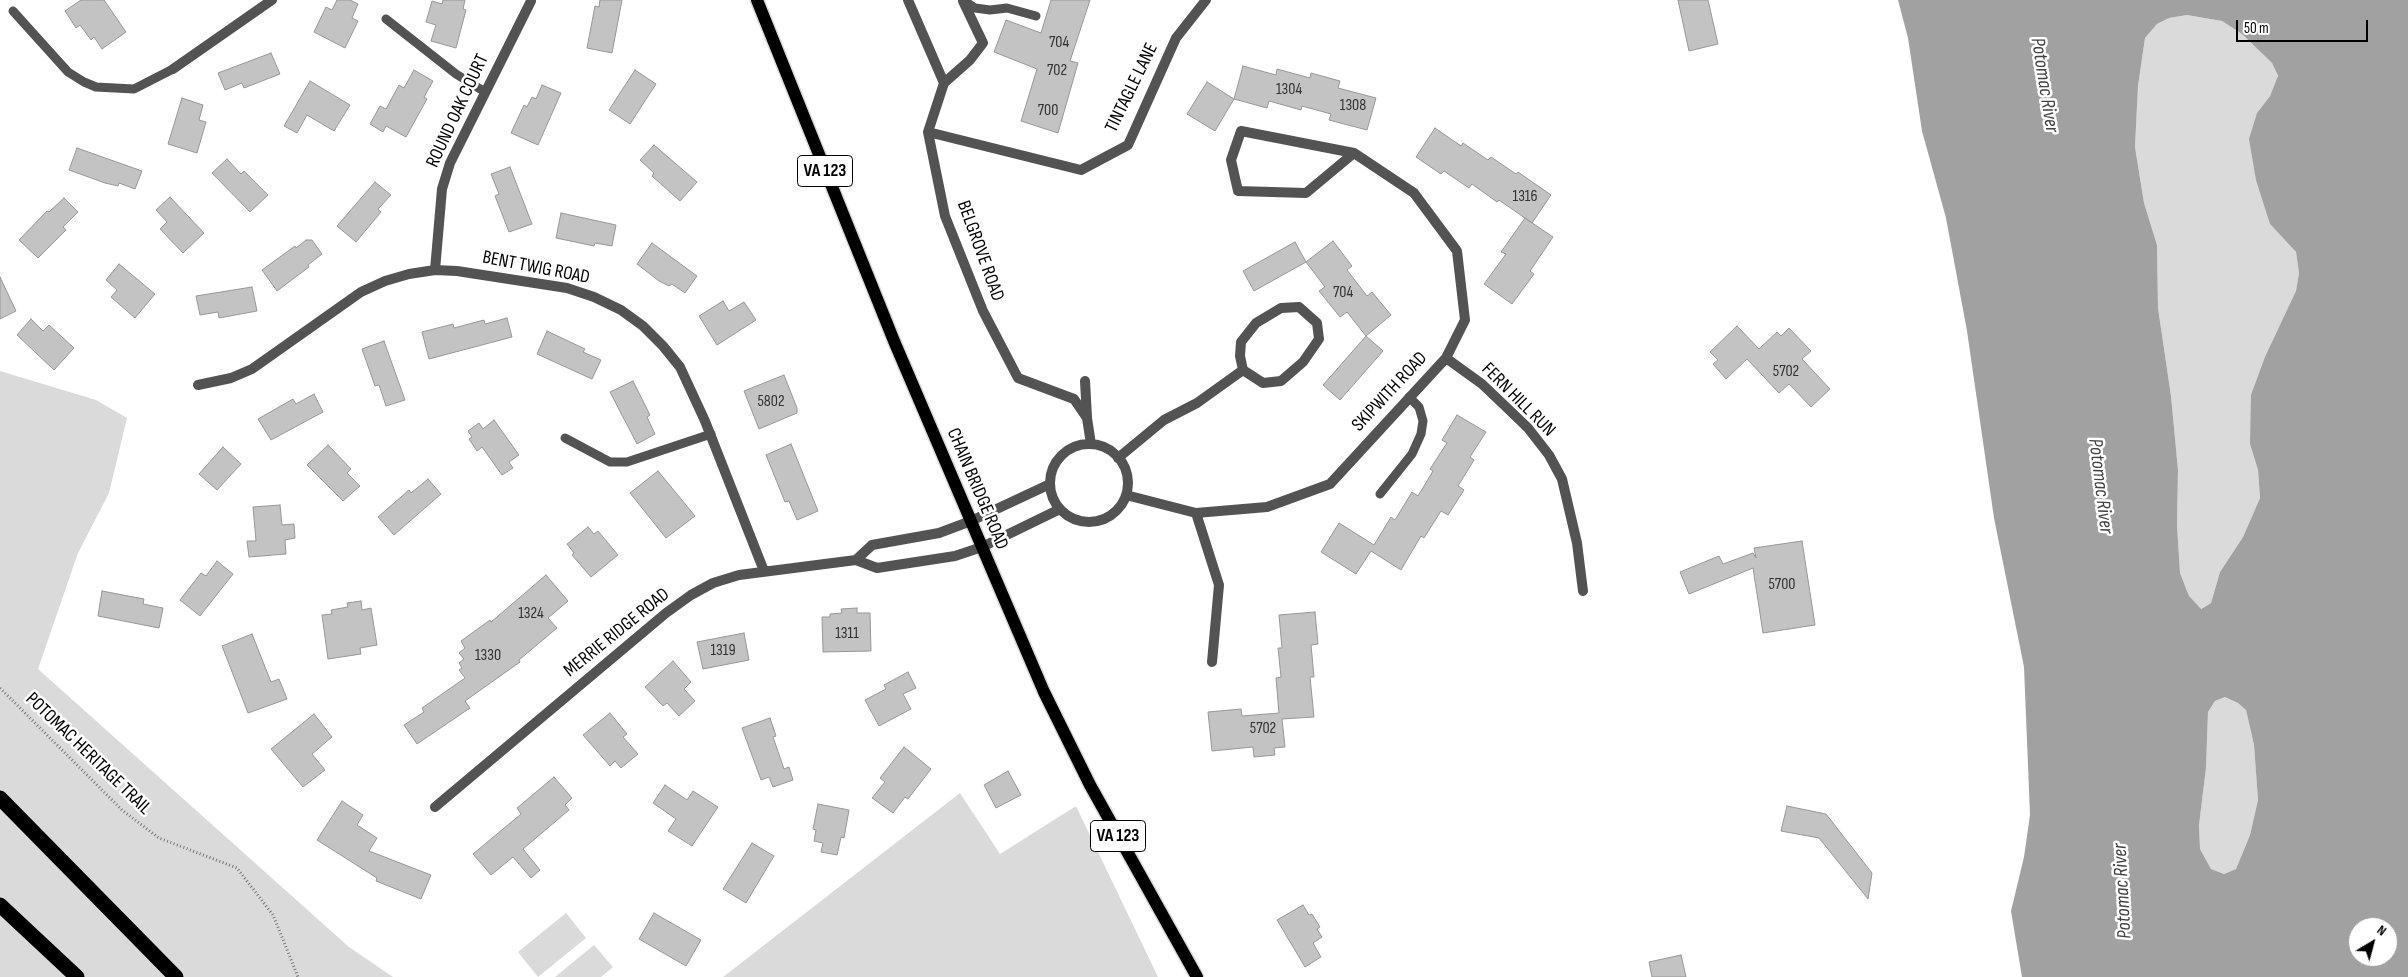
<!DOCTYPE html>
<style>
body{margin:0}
#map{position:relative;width:2408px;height:977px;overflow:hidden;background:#fff;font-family:"Sofia Sans Condensed",sans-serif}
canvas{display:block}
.north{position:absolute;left:2348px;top:917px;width:50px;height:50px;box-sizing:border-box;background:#fff;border:1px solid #999;border-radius:50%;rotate:37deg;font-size:14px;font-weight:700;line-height:20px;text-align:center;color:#000}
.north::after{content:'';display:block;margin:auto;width:18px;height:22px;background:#000;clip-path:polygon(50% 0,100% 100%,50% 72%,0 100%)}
.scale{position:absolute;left:2236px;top:20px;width:132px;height:22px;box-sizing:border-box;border:2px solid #000;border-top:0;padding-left:6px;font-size:15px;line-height:18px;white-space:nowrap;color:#000;-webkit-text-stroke:4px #fff;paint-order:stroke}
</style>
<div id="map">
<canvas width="2408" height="977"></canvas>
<div class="north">N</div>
<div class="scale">50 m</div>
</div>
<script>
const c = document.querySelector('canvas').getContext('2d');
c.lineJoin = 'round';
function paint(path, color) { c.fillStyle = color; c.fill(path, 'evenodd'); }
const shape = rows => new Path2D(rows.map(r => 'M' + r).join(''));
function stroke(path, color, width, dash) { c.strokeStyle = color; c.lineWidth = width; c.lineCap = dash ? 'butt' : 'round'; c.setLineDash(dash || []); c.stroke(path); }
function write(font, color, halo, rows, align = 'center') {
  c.font = font + ' "Sofia Sans Condensed",sans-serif'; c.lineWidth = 5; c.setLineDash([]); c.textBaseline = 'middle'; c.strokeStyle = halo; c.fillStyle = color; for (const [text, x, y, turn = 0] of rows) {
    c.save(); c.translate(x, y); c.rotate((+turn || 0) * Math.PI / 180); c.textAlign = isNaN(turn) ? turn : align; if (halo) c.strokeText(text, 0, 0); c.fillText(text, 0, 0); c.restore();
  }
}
paint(shape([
 [2187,15,2222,21,2242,34,2272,63,2278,77,2270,96,2257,113,2270,224,2296,252,2299,273,2296,291,2285,320,2250,444,2258,470,2260,498,2243,537,2220,572,2211,603,2200,609,2189,596,2180,573,2177,525,2178,470,2171,396,2158,308,2157,245,2144,203,2135,147,2138,86,2145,38,2157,24,2169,18],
 [0,371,96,400,127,418,109,493,78,553,38,669,349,947,393,977,0,977],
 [2225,697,2238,703,2246,710,2254,745,2258,800,2250,835,2236,869,2224,874,2211,869,2200,849,2199,825,2206,768,2208,712,2215,701],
 [960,793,1000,854,1076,806,1158,977,723,977],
 [566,913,586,938,538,977,518,952],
 [594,945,613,967,601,977,555,977]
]), '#dadada');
paint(shape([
 [1898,0,2408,0,2408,977,2022,977,2011,911,2024,857,2030,815,2024,667,1994,518,1967,331,1946,218,1922,131,1908,38],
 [2187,15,2222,21,2242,34,2272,63,2278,76,2270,96,2257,113,2249,139,2256,180,2270,224,2296,252,2299,273,2296,291,2265,357,2251,395,2250,444,2258,470,2260,498,2243,537,2220,572,2211,603,2201,609,2189,596,2180,573,2177,525,2178,470,2171,396,2158,308,2157,245,2144,203,2135,147,2138,86,2145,38,2157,24,2169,18],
 [2225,697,2238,703,2246,710,2254,745,2258,800,2250,835,2236,869,2224,874,2211,869,2200,849,2199,825,2206,768,2208,712,2215,701],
 [2358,927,2388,927,2388,957,2358,957]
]), '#a1a1a1');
const building = shape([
 [81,0,104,0,126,32,102,49,94,37,91,40,80,25,76,28,65,11,81,0],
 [337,0,350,0,358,4,352,18,358,21,345,48,314,32,326,7,332,10,337,0],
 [443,0,465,0,463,9,466,10,456,48,431,41,436,25,426,22,432,1,442,4,443,0],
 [600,0,622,0,612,53,587,48,595,6,599,7,600,0],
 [1051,0,1090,0,1070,61,1078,63,1058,133,1021,121,1037,69,994,52,1006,20,1041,33,1051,0],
 [1678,0,1708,0,1718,44,1689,51,1678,0],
 [271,53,280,74,244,88,242,83,225,90,218,73,271,53],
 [1243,66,1276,75,1277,69,1310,78,1311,73,1340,81,1338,88,1376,98,1367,130,1329,120,1331,114,1302,106,1301,110,1269,101,1267,108,1234,99,1243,66],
 [414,70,433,81,424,97,427,99,406,137,386,126,383,132,370,124,380,106,386,109,399,85,404,88,414,70],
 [635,70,656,84,630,124,609,110,635,70],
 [310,81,350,105,334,131,307,115,297,133,284,126,310,81],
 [1207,82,1234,99,1215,131,1187,114,1207,82],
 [542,85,561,93,538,145,511,133,524,105,527,107,532,97,536,99,542,85],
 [182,98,203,105,199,120,206,122,197,153,168,144,182,98],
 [1435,128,1461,146,1463,143,1488,160,1491,157,1516,174,1518,172,1551,195,1532,223,1499,200,1497,202,1472,184,1469,188,1444,171,1441,174,1416,157,1435,128],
 [654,145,697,182,680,201,652,176,654,173,640,160,654,145],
 [77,148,142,171,135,189,119,183,118,186,105,183,69,170,77,148],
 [227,159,241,174,244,171,268,195,250,212,212,173,227,159],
 [510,167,532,224,509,232,495,196,499,194,491,174,510,167],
 [375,182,391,195,378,209,381,212,356,242,337,226,375,182],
 [170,197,204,233,183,253,160,229,167,222,156,210,170,197],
 [64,198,78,212,63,227,66,230,38,258,19,240,47,211,49,212,64,198],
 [561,213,616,225,612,246,595,243,594,246,556,238,561,213],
 [1525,218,1553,237,1530,271,1534,274,1512,304,1484,284,1506,254,1501,252,1525,218],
 [306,240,312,240,322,254,308,265,309,267,277,291,262,270,295,246,296,248,306,240],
 [1333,241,1352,266,1347,270,1367,296,1372,292,1391,315,1366,336,1347,312,1340,317,1319,291,1325,287,1306,262,1333,241],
 [1295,242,1306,262,1254,291,1243,271,1295,242],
 [652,243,697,276,685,293,672,284,669,286,659,281,637,264,652,243],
 [119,264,155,294,135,318,111,297,117,290,106,280,119,264],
 [0,277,16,311,0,319,0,277],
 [252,287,257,311,219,318,218,312,200,315,196,296,252,287],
 [723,301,729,311,744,302,756,320,717,345,699,316,723,301],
 [507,318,512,337,429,359,422,332,453,324,454,328,484,320,485,324,507,318],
 [31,319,43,331,49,325,74,348,54,370,17,335,31,319],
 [1737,326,1759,349,1777,332,1781,336,1789,328,1811,351,1802,359,1830,389,1811,407,1789,384,1779,393,1747,359,1726,379,1713,364,1718,360,1710,352,1737,326],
 [547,331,585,349,583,352,601,360,592,379,537,354,547,331],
 [1366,336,1383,351,1340,400,1323,385,1366,336],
 [384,341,405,400,386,406,379,385,375,386,362,349,384,341],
 [784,375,797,408,797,413,759,429,744,391,784,375],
 [633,381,650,415,647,417,655,434,637,444,610,392,633,381],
 [314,394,323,412,271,440,258,419,293,399,296,404,314,394],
 [1457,415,1486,432,1470,457,1474,460,1458,486,1464,490,1448,515,1441,511,1424,538,1421,536,1401,570,1371,551,1356,574,1321,552,1339,523,1374,545,1391,517,1395,520,1412,492,1418,496,1433,471,1430,469,1447,443,1442,440,1457,415],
 [494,420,519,455,509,462,513,468,502,475,482,447,477,451,469,439,472,437,468,431,479,423,483,429,494,420],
 [791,444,818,511,797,520,789,501,785,502,766,455,791,444],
 [328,445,351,469,347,473,360,486,343,501,307,465,328,445],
 [223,447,241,464,217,490,199,474,223,447],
 [658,471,695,516,666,538,630,493,658,471],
 [428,479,441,494,394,535,378,517,409,490,411,493,428,479],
 [280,505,282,525,294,524,295,538,285,540,286,554,249,557,247,541,256,541,253,507,280,505],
 [588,527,594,534,598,531,618,555,591,577,572,555,574,553,567,544,588,527],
 [1802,541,1815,625,1763,633,1753,568,1689,594,1680,572,1719,556,1723,564,1753,553,1756,558,1754,548,1802,541],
 [217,561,233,574,200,616,180,600,201,573,206,576,217,561],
 [546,575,568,601,548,618,557,628,519,660,520,662,465,701,470,708,417,744,404,725,424,712,422,708,465,678,459,670,462,668,459,663,464,659,459,653,465,648,461,641,490,620,491,622,546,575],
 [102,591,144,599,143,604,163,608,159,628,98,616,102,591],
 [361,601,362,610,371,608,377,645,360,648,361,654,328,659,322,615,332,614,331,610,348,607,347,603,361,601],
 [857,608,857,613,870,613,871,651,823,652,822,617,830,617,830,614,842,613,841,609,857,608],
 [1315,612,1318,644,1311,645,1314,677,1310,677,1314,717,1282,719,1285,747,1274,748,1275,755,1254,757,1253,747,1212,751,1208,712,1241,709,1242,716,1279,713,1276,678,1281,677,1278,648,1282,648,1279,615,1315,612],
 [744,633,749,660,703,669,697,642,744,633],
 [252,634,271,682,279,679,287,699,248,713,222,646,252,634],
 [673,661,691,682,684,689,695,701,679,716,667,703,663,706,645,687,673,661],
 [908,672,916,688,903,694,911,709,879,726,865,700,886,689,884,685,908,672],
 [610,713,627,734,623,737,638,754,621,768,615,761,610,766,583,735,610,713],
 [314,714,332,737,312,754,325,770,303,787,271,749,314,714],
 [770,718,776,736,773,737,784,769,789,767,793,780,773,787,769,777,761,780,742,728,770,718],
 [904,747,931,769,908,799,905,797,893,813,872,798,885,782,880,778,904,747],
 [1008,771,1021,795,996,808,984,785,1008,771],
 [554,777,572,798,565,805,569,810,523,849,540,870,531,878,513,857,491,875,473,854,521,814,517,808,554,777],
 [665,785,687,800,693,791,718,807,692,846,668,831,676,819,653,803,665,785],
 [342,801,363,815,357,825,377,838,369,851,431,875,421,899,376,881,377,878,317,840,342,801],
 [818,804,849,810,844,838,841,837,837,855,821,852,823,843,814,841,816,830,813,829,818,804],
 [1787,806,1826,814,1872,873,1868,899,1819,838,1781,831,1787,806],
 [752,843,774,856,746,903,723,889,752,843],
 [1303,905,1309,915,1312,914,1320,927,1317,929,1322,937,1313,943,1321,957,1305,967,1277,920,1303,905],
 [654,913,701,940,686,966,639,939,654,913],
 [1681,955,1686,977,1652,977,1649,962,1681,955]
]);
paint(building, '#c3c3c3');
stroke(building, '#979797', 1);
const primary = shape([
 [757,0,894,341,1044,692,1090,785,1197,977]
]);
const motorway = shape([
 [0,798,176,977],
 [0,905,77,977]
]);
stroke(primary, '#dbdbdb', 15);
stroke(motorway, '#dbdbdb', 18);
stroke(shape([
 [0,688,122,810,159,838,237,868,273,915,298,977]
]), '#757575', 3, [1, 2.5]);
stroke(shape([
 [963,0,975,8,990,10,1007,8,1036,16],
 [13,11,68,72,84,82,96,87,134,89,173,69],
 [386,19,456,74,485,92],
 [565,438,610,462,627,462,711,434],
 [1380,494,1412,454,1421,434,1423,421,1419,407,1409,397]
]), '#535353', 9);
stroke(shape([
 [908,0,944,83,928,132,945,216,983,311,1018,378,1074,399,1087,418,1091,444],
 [173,69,272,0],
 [944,83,970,60,983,43,963,1],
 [1241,131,1354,153,1306,193,1238,191,1231,160,1241,131],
 [928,132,1081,170,1128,145,1176,38,1206,0],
 [435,270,442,189,450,163,531,1],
 [1446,358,1482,384,1503,404,1528,428,1549,455,1562,479,1577,543,1583,591],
 [1085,381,1087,417],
 [198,385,231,378,252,369,361,292,385,281,409,274,435,270,457,271,567,288,594,297,621,310,643,326,663,346,680,367,705,421,764,571],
 '1050 483a39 39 0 1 1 78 0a39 39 0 1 1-78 0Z',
 [1118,458,1164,420,1197,403,1243,370,1263,383,1281,381,1303,362,1319,339,1317,323,1299,307,1281,308,1256,323,1241,342,1240,356,1243,370],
 [1126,495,1196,513,1267,507,1330,484,1446,358,1465,320,1457,251,1414,193,1354,153],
 [1196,513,1219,585,1212,662],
 [856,560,872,545,939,533,971,521,1050,484],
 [435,807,666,613,691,595,713,583,739,575,856,560,877,568,955,556,982,547,1060,509]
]), '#535353', 10);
stroke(primary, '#000', 12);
stroke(motorway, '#000', 15);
write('16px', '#313131', null, [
 ["704",1059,43],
 ["702",1057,71],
 ["1304",1289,90],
 ["1308",1353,106],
 ["700",1048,111],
 ["1316",1525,197],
 ["704",1343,293],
 ["5702",1786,372],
 ["5802",771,402],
 ["5700",1782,585],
 ["1324",531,614],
 ["1311",847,634],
 ["1319",723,651],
 ["1330",488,656],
 ["5702",1263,729]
]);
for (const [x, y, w] of [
 [825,171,55],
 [1118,836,55]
]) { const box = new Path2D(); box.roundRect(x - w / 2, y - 15.5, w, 31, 4); c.fillStyle = '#fff'; c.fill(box); stroke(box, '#000', 1); }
write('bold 18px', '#000', null, [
 ["VA 123",825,171],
 ["VA 123",1118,836]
]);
write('19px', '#000', '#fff', [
 ["TINTAGLE LANE",1132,88,-64],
 ["ROUND OAK COURT",458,111,-65],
 ["BELGROVE ROAD",980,251,70],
 ["BENT TWIG ROAD",536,268,11],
 ["SKIPWITH ROAD",1390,392,-47],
 ["FERN HILL RUN",1518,400,45],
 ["CHAIN BRIDGE ROAD",977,489,67],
 ["MERRIE RIDGE ROAD",617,633,-39],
 ["POTOMAC HERITAGE TRAIL",88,754,44]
]);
write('italic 20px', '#424242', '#fff', [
 ["Potomac River",2044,85,81],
 ["Potomac River",2100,486,83],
 ["Potomac River",2123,891,-93]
]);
</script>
